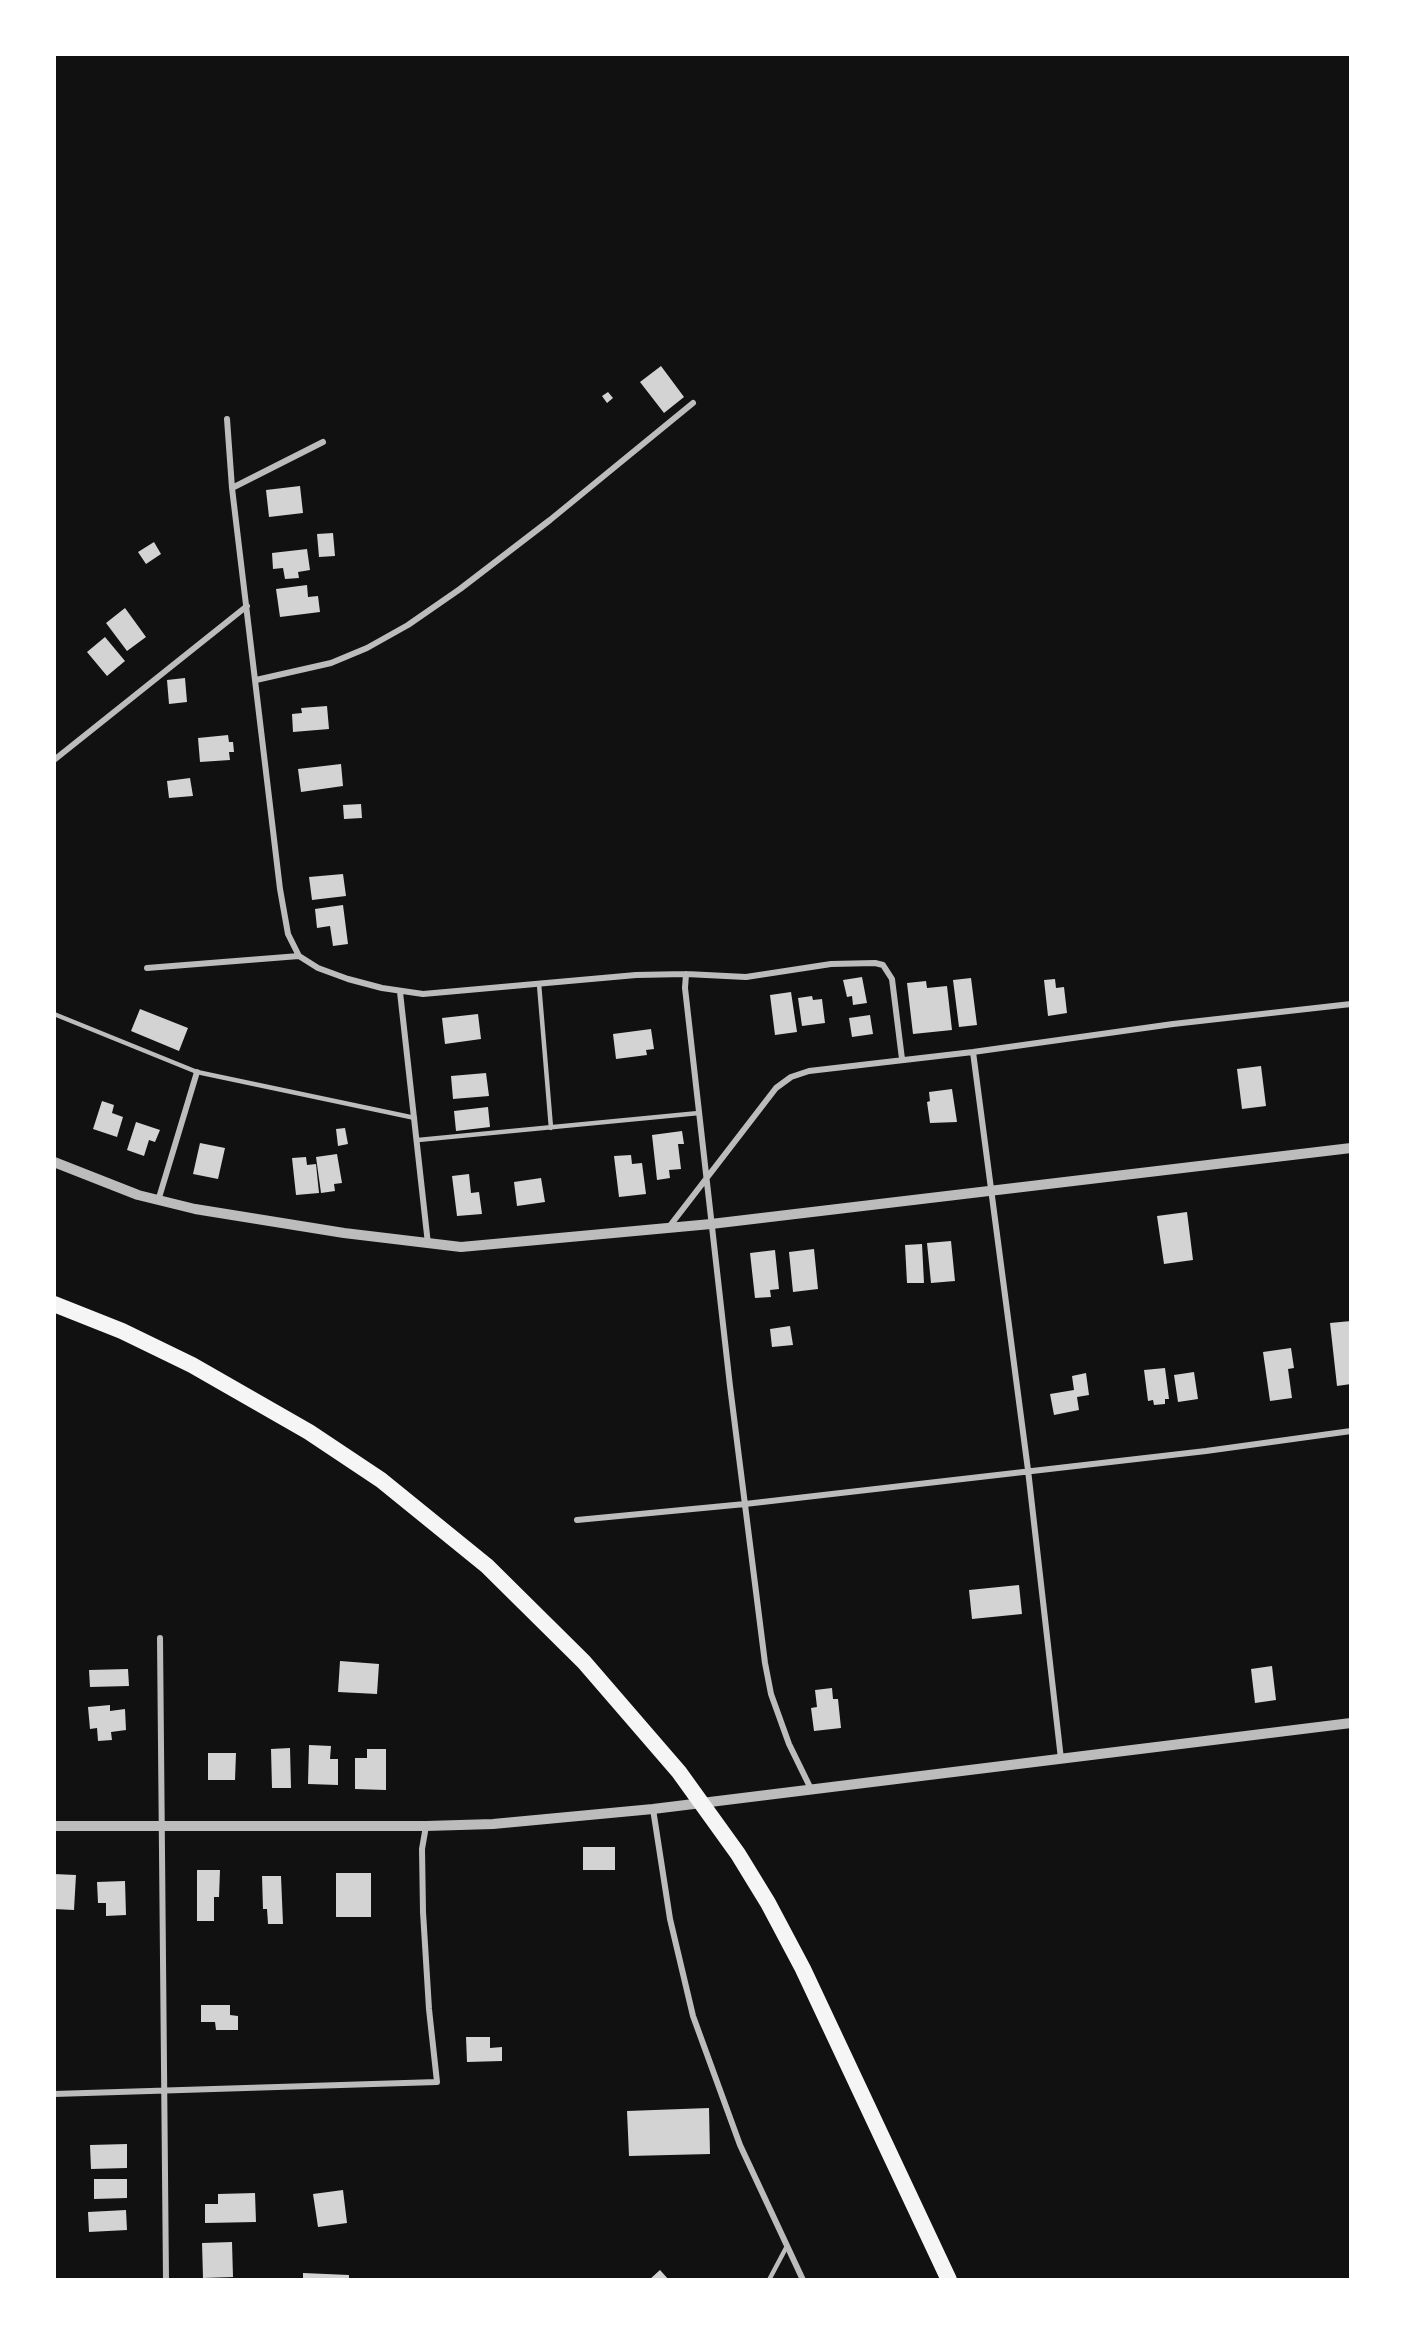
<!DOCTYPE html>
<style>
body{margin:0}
#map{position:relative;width:1405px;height:2334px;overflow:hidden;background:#111;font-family:Cabin,sans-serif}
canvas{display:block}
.frame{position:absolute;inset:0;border:56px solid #fff;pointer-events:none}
</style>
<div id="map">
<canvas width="1405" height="2334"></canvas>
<div class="frame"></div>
</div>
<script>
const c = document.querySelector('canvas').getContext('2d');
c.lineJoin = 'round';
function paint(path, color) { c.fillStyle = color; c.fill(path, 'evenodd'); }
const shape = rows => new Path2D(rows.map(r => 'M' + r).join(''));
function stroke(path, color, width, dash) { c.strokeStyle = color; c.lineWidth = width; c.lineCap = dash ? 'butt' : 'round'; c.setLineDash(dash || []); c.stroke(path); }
paint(shape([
 [661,366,684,397,664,413,640,382],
 [608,392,613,398,607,403,602,396],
 [300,486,303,513,269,517,266,490],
 [333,533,335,556,319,557,317,534],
 [154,542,161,554,146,564,138,552],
 [307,549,310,570,298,572,299,578,285,579,283,568,273,569,272,553],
 [307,585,308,597,318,596,320,612,280,617,276,589],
 [125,608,146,637,127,651,106,623],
 [105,637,125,661,107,676,87,652],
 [185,678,187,702,169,704,167,680],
 [327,706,329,729,293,732,292,714,302,713,301,708],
 [228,735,229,742,233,742,234,752,229,752,230,760,200,762,198,738],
 [341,764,343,786,301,792,298,769],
 [190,778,193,796,169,798,167,781],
 [361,804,362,818,344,819,343,805],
 [343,874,346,896,312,900,309,877],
 [343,905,348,944,333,946,330,926,317,928,315,909],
 [862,977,867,1003,853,1005,852,996,847,997,843,980],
 [971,978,977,1025,959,1027,953,980],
 [1055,979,1056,988,1064,987,1067,1013,1048,1016,1044,980],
 [926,981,927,988,947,986,952,1030,913,1034,907,983],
 [791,992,797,1032,775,1035,770,995],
 [812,996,813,1000,822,999,825,1023,802,1026,798,998],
 [140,1009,188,1028,179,1051,131,1031],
 [478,1014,481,1039,445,1044,442,1018],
 [870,1015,873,1034,852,1037,849,1018],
 [651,1029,654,1049,646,1050,647,1055,616,1059,613,1034],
 [1261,1066,1266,1106,1242,1109,1237,1069],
 [486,1073,489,1096,453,1099,451,1076],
 [952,1089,957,1122,930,1123,927,1102,930,1101,929,1092],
 [102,1101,114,1105,112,1113,123,1117,117,1137,93,1129],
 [488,1107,490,1127,456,1131,454,1111],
 [136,1122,160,1130,155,1142,149,1140,144,1156,127,1150],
 [345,1128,348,1144,338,1146,336,1129],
 [682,1131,684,1144,678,1144,681,1169,669,1170,670,1178,657,1180,652,1135],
 [200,1143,225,1148,218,1179,193,1174],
 [337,1154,342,1183,334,1184,335,1191,321,1193,316,1157],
 [631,1155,632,1164,642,1163,646,1194,619,1197,614,1156],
 [306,1157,307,1165,316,1164,319,1193,296,1195,292,1158],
 [469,1174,471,1193,479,1192,482,1214,457,1216,452,1176],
 [541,1178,545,1202,517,1206,514,1182],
 [1187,1212,1193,1260,1164,1264,1157,1216],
 [951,1241,955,1281,931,1283,927,1243],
 [922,1244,924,1283,907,1283,905,1245],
 [814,1249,818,1289,793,1292,789,1252],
 [775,1250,779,1289,770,1290,771,1297,755,1298,750,1253],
 [1351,1321,1351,1384,1337,1386,1330,1323],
 [790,1326,793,1345,772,1347,770,1329],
 [1291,1348,1294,1368,1288,1369,1292,1398,1270,1401,1263,1352],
 [1165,1368,1169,1399,1165,1399,1165,1404,1154,1405,1153,1400,1148,1401,1144,1370],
 [1194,1372,1198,1399,1178,1402,1174,1375],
 [1086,1373,1089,1395,1077,1397,1079,1410,1054,1415,1050,1394,1074,1390,1072,1376],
 [1019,1585,1022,1614,972,1619,969,1590],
 [340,1661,379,1664,377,1694,338,1692],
 [1272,1666,1276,1700,1255,1703,1251,1669],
 [128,1669,129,1686,90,1687,89,1670],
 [832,1688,833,1699,838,1699,841,1728,814,1731,811,1708,817,1707,815,1690],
 [110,1705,110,1711,125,1709,126,1730,111,1732,112,1740,98,1741,97,1728,90,1729,88,1707],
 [309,1745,331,1746,330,1759,338,1759,338,1785,308,1784],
 [290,1748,291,1788,272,1788,271,1749],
 [367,1749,386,1749,386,1790,355,1789,355,1758,367,1758],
 [208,1753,236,1753,235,1780,208,1780],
 [583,1847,615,1847,615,1870,583,1870],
 [197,1870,220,1870,219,1897,214,1897,214,1921,197,1921],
 [336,1873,371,1873,371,1917,336,1917],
 [54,1874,76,1875,74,1910,54,1909],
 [262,1876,281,1876,283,1924,268,1924,267,1909,263,1909],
 [125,1881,126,1915,106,1916,106,1903,98,1903,97,1882],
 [201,2005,230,2005,230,2015,238,2016,238,2030,216,2030,215,2022,201,2022],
 [466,2037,490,2037,490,2048,502,2047,502,2061,467,2062],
 [709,2108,710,2154,629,2156,627,2111],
 [127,2144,127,2168,91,2169,90,2145],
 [94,2179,127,2179,127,2198,94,2199],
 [343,2190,347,2223,318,2227,313,2194],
 [255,2193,256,2222,205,2223,205,2204,218,2204,218,2194],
 [126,2210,127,2230,89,2232,88,2212],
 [232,2242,233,2277,203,2278,202,2243],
 [660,2270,669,2280,649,2280],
 [303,2273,349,2275,349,2280,303,2280]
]), '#d3d3d3');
stroke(shape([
 [539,984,551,1128],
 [54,1014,197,1072,415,1118],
 [418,1140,699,1113],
 [769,2280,787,2246]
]), '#bcbcbc', 4.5);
stroke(shape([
 [227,419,232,488,280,889,288,934,299,956],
 [232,488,323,442],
 [256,680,331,663,367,648,408,625,460,589,550,520,693,403],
 [54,760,247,606],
 [147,968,299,956,318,968,348,979,382,988,423,994,636,975,686,974,746,977,831,964,875,963,883,965,892,979,902,1059],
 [686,974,685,988,730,1386,765,1663,771,1694,789,1744,811,1789],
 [400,992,428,1244],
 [973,1052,1028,1470,1061,1759],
 [158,1201,197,1072],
 [669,1227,776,1088,791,1077,809,1071,973,1052,1173,1024,1351,1004],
 [577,1520,745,1504,1206,1451,1351,1431],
 [160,1638,166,2280],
 [653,1809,670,1919,693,2016,740,2145,803,2280],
 [54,2094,437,2082,429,2009,423,1912,422,1849,426,1826]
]), '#bcbcbc', 6);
stroke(shape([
 [54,1162,138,1195,195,1209,344,1233,461,1247,711,1224,1351,1148],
 [54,1826,426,1826,493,1824,653,1809,1351,1723]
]), '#bcbcbc', 10);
stroke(shape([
 [54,1304,122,1331,192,1365,309,1432,381,1480,487,1566,584,1662,679,1772,738,1854,768,1903,803,1969,949,2280]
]), '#f5f5f5', 16);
</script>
